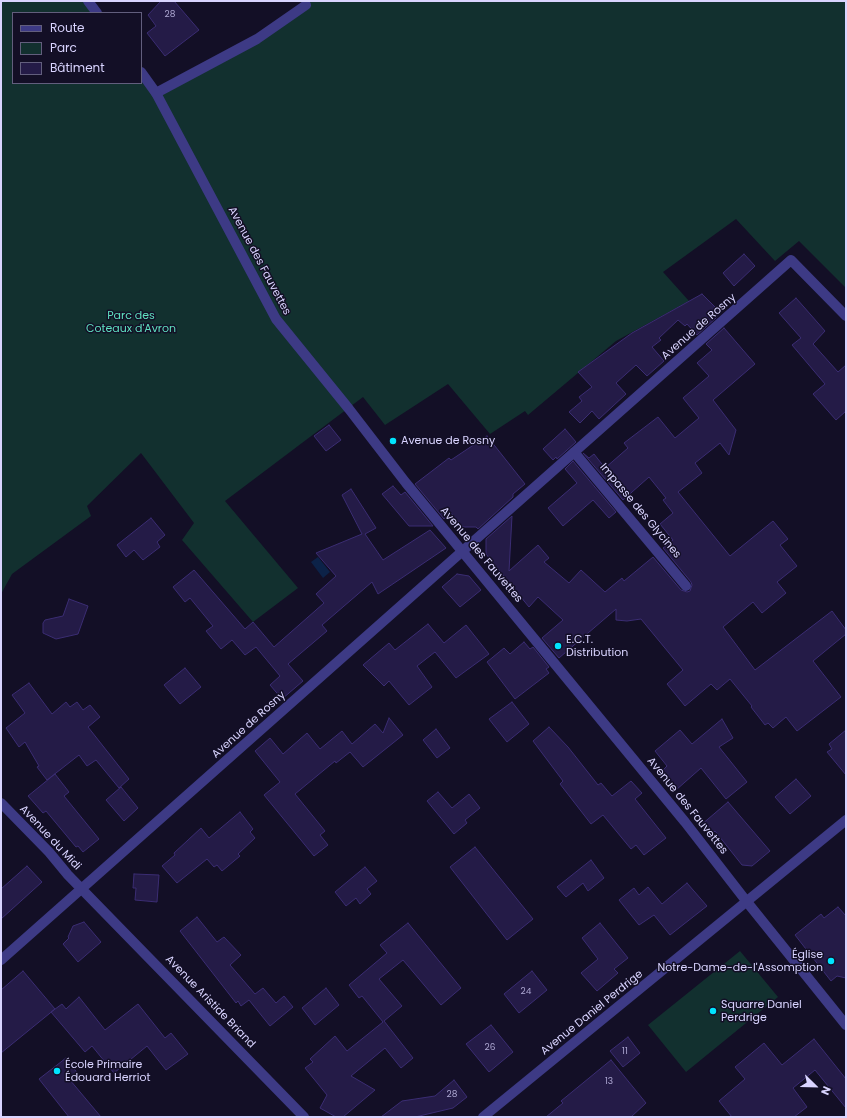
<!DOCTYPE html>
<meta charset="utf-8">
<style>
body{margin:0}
#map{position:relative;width:847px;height:1118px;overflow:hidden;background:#130f26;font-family:Poppins,sans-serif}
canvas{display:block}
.frame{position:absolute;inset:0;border:2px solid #d9d4ff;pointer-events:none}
.legend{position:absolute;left:12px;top:12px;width:130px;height:72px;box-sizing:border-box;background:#130f26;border:1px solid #625e7d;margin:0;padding:5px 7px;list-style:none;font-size:12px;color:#d9d4ff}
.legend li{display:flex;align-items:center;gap:8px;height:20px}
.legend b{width:20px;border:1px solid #625e7d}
.north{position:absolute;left:795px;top:1066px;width:40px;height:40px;-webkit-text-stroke:3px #130f26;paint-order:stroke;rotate:113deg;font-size:11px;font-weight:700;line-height:16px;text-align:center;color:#d9d4ff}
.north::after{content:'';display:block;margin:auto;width:14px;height:18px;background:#d9d4ff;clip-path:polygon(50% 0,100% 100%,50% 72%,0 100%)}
</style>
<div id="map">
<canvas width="847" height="1118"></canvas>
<div class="frame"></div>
<ul class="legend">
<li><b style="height:5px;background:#3d3a85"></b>Route</li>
<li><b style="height:11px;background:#12302f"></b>Parc</li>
<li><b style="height:11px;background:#241b47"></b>Bâtiment</li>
</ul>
<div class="north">N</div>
</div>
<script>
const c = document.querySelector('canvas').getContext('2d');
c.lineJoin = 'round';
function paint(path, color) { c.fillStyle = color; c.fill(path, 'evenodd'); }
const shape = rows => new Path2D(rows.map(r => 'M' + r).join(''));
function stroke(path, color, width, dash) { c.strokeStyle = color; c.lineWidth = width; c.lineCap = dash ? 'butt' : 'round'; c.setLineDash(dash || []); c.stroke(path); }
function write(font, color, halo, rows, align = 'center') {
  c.font = font + ' Poppins,sans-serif'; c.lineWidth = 3; c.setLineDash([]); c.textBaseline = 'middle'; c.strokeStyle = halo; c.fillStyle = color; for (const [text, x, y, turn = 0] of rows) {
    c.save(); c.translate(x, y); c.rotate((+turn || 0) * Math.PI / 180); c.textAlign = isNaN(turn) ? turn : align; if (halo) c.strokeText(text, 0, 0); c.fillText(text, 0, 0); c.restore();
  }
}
paint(shape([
 [1,1,88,1,97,13,13,13,13,83,141,83,141,72,156,93,306,5,309,1,846,1,846,288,799,241,775,261,736,219,663,272,689,301,616,341,528,415,525,411,490,434,448,384,385,425,363,397,225,501,298,588,253,622,182,540,194,523,141,453,87,506,91,516,12,574,1,594],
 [740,951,778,997,686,1072,648,1025]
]), '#12302f');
paint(shape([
 [318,557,330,572,323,578,311,562]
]), '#0c2248');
const building = shape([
 [161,1,174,1,199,30,165,56,147,33,156,26,148,15,161,1],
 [744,254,755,266,734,286,723,273,744,254],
 [702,294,720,312,716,318,697,335,687,324,685,326,678,320,659,338,661,340,652,347,664,361,647,376,636,365,616,383,626,394,599,419,592,411,580,423,569,412,582,401,579,397,592,387,578,372,632,333,702,294],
 [796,298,825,331,813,344,838,372,846,365,846,411,836,420,813,394,825,384,792,345,801,338,779,313,796,298],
 [724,328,755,364,713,400,736,430,729,455,720,443,695,463,702,473,678,492,730,556,773,521,788,539,780,545,797,566,777,582,786,593,762,613,753,602,723,627,755,670,832,611,846,630,846,634,813,661,841,697,797,731,786,717,773,728,768,723,765,725,751,707,752,706,730,679,717,690,711,684,685,706,667,684,683,670,641,619,627,621,616,620,616,609,559,658,542,638,563,620,538,597,529,607,486,554,486,539,512,516,509,571,538,545,549,558,544,562,569,583,581,570,605,592,622,578,624,581,653,557,681,590,687,592,690,591,692,585,691,582,663,548,673,540,660,524,673,513,663,500,666,498,649,477,623,500,583,453,589,458,594,454,605,468,628,448,624,443,658,417,675,438,699,418,683,398,709,376,697,363,712,350,706,344,724,328],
 [329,425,341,440,326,451,314,436,329,425],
 [565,429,576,442,557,459,556,457,553,460,543,449,565,429],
 [487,436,525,484,513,494,513,497,478,529,476,527,463,527,451,513,444,519,415,484,449,458,451,460,487,436],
 [573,461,616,512,609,518,593,500,563,526,548,508,577,483,565,469,573,461],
 [393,486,401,495,405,492,433,526,409,526,382,494,393,486],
 [351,489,376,528,365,534,383,560,430,530,446,548,378,594,372,582,322,625,327,631,288,664,303,681,282,699,270,685,280,676,256,647,245,655,232,640,221,649,206,631,213,626,190,598,185,602,173,587,194,570,245,629,253,622,274,647,324,603,316,594,336,576,316,553,362,534,342,495,351,489],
 [151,518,165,535,157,542,160,547,143,560,134,550,126,557,117,545,151,518],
 [457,574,469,576,481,590,460,607,442,587,457,574],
 [69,599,88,606,78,634,56,639,43,633,43,623,45,620,63,616,69,599],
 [428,624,444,643,466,625,489,654,456,678,435,652,417,666,432,687,409,705,389,681,384,686,363,665,389,643,395,650,428,624],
 [524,642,530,649,533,647,549,667,546,669,549,673,515,699,487,662,504,648,510,654,524,642],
 [185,668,201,687,180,704,164,685,185,668],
 [29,683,52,714,66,702,70,707,77,702,83,710,90,705,100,717,88,727,129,779,119,788,96,760,87,766,79,755,47,780,37,767,39,766,25,742,19,747,6,728,25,713,12,695,29,683],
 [512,702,529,724,507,742,489,719,512,702],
 [389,718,403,735,363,767,350,752,336,763,335,761,295,794,325,831,320,835,328,845,314,856,264,795,280,782,255,751,270,738,283,754,307,733,320,749,342,731,352,744,375,724,383,733,389,718],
 [722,719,733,738,719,747,747,782,726,799,701,768,676,790,661,772,667,766,655,751,680,730,692,744,722,719],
 [549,727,568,747,598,785,601,783,612,796,631,781,642,793,635,799,666,838,644,855,636,845,631,849,603,815,591,824,560,784,563,781,533,741,549,727],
 [436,729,450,748,437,758,423,740,436,729],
 [846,730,846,775,827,752,832,749,829,744,846,730],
 [55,774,69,792,64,796,99,839,83,852,78,846,76,847,46,811,43,813,28,796,55,774],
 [796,779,811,796,790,814,775,797,796,779],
 [121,787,138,808,124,821,106,800,121,787],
 [438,792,452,808,469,794,480,808,465,820,467,823,454,834,427,801,438,792],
 [728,802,770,851,752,866,742,865,715,831,710,836,701,825,728,802],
 [240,812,253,829,250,832,255,838,238,854,240,856,222,871,217,865,214,867,207,859,177,883,162,866,175,855,174,853,201,828,209,838,240,812],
 [475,847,533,919,507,940,450,867,475,847],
 [591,860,604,878,588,891,583,883,566,897,557,887,591,860],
 [27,866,42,882,1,919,1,889,27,866],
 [365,867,377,881,367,889,371,894,360,904,356,898,346,906,335,892,365,867],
 [134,874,159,875,157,902,135,900,136,888,133,888,134,874],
 [687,883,707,906,670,935,654,915,639,925,619,900,634,888,639,895,648,887,662,904,687,883],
 [838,907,846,916,846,978,837,976,831,981,795,935,821,914,824,918,838,907],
 [197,917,217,942,224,937,241,955,230,965,255,994,263,988,276,1003,284,996,293,1007,270,1026,249,1000,241,1006,238,1001,236,1003,180,931,197,917],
 [84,922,101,942,78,962,63,944,69,938,68,937,73,926,84,922],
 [408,923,461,988,441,1005,403,960,379,979,402,1006,384,1021,413,1058,401,1068,385,1048,351,1076,375,1090,343,1117,336,1117,320,1108,327,1095,305,1068,313,1062,310,1059,335,1036,347,1051,383,1022,362,996,359,998,349,985,387,953,380,945,408,923],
 [600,923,628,958,614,969,618,973,597,991,581,973,598,959,582,938,600,923],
 [23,971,55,1009,1,1053,1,990,23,971],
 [532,971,547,990,519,1013,504,994,532,971],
 [326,988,339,1005,315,1025,302,1008,326,988],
 [79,997,105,1030,138,1004,165,1038,171,1033,188,1054,166,1070,147,1046,114,1073,92,1046,85,1052,51,1012,62,1004,66,1009,79,997],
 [491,1025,513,1052,489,1072,466,1044,491,1025],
 [628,1037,640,1053,623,1067,610,1051,628,1037],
 [814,1039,846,1079,846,1108,815,1070,793,1088,807,1107,794,1117,732,1117,719,1101,745,1079,735,1067,764,1043,782,1065,814,1039],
 [66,1058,78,1074,70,1080,101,1117,69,1117,39,1079,66,1058],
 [611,1060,646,1103,631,1117,546,1117,563,1103,561,1101,611,1060],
 [454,1080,467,1097,453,1108,415,1117,381,1117,402,1101,435,1096,454,1080]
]);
paint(building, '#241b47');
stroke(building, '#3b2d73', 1);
stroke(shape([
 [156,93,257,39,306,5],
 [574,452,686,586],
 [1,803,49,852,68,875,304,1117],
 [747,902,846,1025],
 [1,960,791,260,846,316]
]), '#3d3a85', 10);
stroke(shape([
 [88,1,97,13],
 [141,72,156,93,276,319,349,409,406,483,685,822,747,902],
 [483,1117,846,820]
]), '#3d3a85', 10);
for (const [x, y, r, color] of [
 [393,441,4,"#00e5ff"],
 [558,646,4,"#00e5ff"],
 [831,961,4,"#00e5ff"],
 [713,1011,4,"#00e5ff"],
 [57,1071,4,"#00e5ff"]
]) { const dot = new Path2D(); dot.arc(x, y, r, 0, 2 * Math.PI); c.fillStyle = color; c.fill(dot); stroke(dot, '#130f26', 1.5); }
write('9px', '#aca6d1', null, [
 ["28",170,15],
 ["24",526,992],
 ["26",490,1048],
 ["11",625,1052],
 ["13",609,1082],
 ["28",452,1095]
]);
write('11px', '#d9d4ff', '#130f26', [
 ["Avenue des Fauvettes",259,261,62],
 ["Avenue de Rosny",699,327,-41],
 ["Impasse des Glycines",640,511,50],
 ["Avenue des Fauvettes",481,555,50],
 ["Avenue de Rosny",249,725,-42],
 ["Avenue des Fauvettes",687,806,51],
 ["Avenue du Midi",50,838,47],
 ["Avenue Aristide Briand",210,1002,46],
 ["Avenue Daniel Perdrige",592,1013,-39]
]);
write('11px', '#5fe0c0', '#130f26', [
 ["Parc des",131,316],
 ["Coteaux d'Avron",131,329]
]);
write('11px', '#d9d4ff', '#130f26', [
 ["Avenue de Rosny",401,441],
 ["E.C.T.",566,640],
 ["Distribution",566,653],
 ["Église",823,955,"right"],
 ["Notre-Dame-de-l'Assomption",823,968,"right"],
 ["Squarre Daniel",721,1005],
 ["Perdrige",721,1018],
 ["École Primaire",65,1065],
 ["Édouard Herriot",65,1078]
], 'left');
</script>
